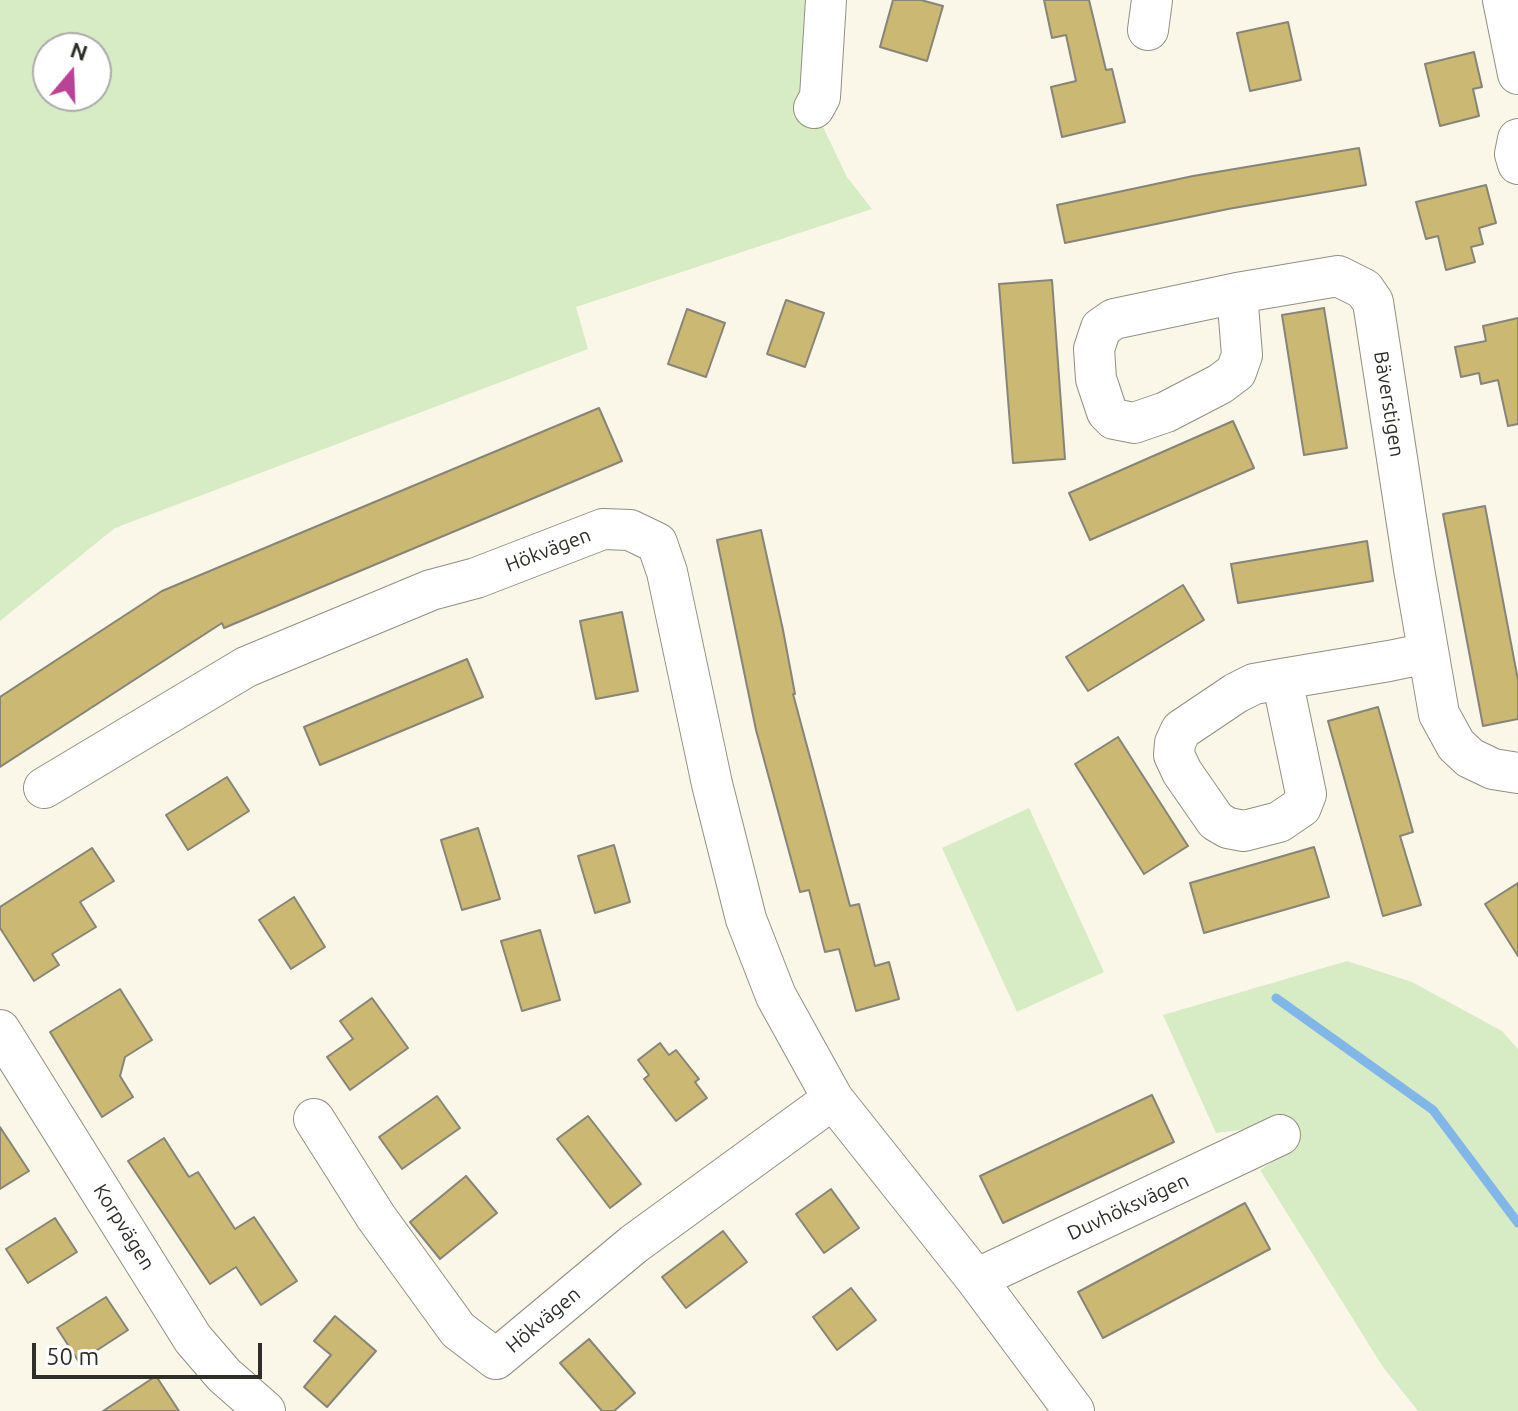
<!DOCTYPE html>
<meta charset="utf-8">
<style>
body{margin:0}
#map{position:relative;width:1518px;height:1411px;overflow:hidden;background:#faf7e9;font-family:Ubuntu,sans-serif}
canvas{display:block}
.north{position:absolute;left:32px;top:32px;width:80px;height:80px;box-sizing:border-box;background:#fff;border:2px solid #acaba9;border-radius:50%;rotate:19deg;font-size:22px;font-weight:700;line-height:32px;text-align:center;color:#302e29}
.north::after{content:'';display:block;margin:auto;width:28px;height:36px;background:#bb4295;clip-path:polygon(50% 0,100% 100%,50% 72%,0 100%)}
.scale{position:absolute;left:32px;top:1343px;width:230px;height:36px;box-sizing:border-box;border:4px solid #302e29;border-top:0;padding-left:10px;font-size:24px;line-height:28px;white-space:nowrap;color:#302e29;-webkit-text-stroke:6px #fff;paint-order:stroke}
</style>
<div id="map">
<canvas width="1518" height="1411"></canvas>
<div class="north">N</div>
<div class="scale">50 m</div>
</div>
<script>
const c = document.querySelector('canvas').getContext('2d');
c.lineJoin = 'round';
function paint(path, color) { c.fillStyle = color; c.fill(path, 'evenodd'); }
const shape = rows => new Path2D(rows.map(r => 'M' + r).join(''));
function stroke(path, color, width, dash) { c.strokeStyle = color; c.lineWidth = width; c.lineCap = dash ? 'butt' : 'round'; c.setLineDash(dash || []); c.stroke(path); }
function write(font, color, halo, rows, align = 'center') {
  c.font = font + ' Ubuntu,sans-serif'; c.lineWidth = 6; c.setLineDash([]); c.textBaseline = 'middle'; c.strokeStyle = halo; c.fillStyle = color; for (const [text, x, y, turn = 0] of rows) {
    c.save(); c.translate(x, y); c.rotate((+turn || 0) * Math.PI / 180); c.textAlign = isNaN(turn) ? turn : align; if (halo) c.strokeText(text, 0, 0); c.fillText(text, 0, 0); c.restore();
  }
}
paint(shape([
 [0,0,808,0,814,108,847,177,872,209,576,307,588,349,115,528,0,621],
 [48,48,96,48,96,96,48,96],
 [1029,808,1104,972,1017,1012,942,848],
 [1347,961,1412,982,1502,1031,1518,1049,1518,1411,1418,1411,1383,1367,1260,1170,1297,1146,1278,1125,1216,1133,1163,1015]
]), '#d7ecc5');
stroke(shape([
 [1276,998,1433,1110,1518,1223]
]), '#80b7e8', 9);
const building = shape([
 [893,0,921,0,943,6,927,61,880,47,893,0],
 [1044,0,1089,0,1106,70,1112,69,1125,122,1062,137,1051,87,1076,81,1066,35,1052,38,1044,0],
 [1288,22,1301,80,1250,91,1237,33,1288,22],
 [1474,52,1482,87,1473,89,1479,116,1440,126,1425,64,1474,52],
 [1359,148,1366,185,1228,209,1065,243,1057,205,1193,176,1359,148],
 [1486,185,1496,223,1479,228,1483,244,1471,247,1475,262,1446,270,1438,236,1426,239,1416,202,1486,185],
 [1052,280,1065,459,1013,463,999,284,1052,280],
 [786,300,824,313,805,367,767,354,786,300],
 [1324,308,1347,448,1304,455,1282,315,1324,308],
 [687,309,725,323,706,377,668,364,687,309],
 [1518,318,1518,424,1508,426,1498,380,1481,384,1479,373,1461,377,1455,347,1486,341,1483,326,1518,318],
 [599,408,622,461,224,628,222,623,0,767,0,697,162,591,599,408],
 [1233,421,1254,468,1090,540,1069,493,1233,421],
 [1485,506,1518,680,1518,719,1483,726,1443,514,1485,506],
 [761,530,783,630,795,694,793,694,850,906,859,904,875,966,889,962,899,999,856,1011,839,949,825,952,809,890,800,892,756,730,717,540,761,530],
 [1367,541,1373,581,1238,603,1231,564,1367,541],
 [1183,585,1204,620,1088,691,1066,657,1183,585],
 [622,612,638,691,596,699,580,621,622,612],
 [467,659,483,697,320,765,304,727,467,659],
 [1378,707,1413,832,1400,836,1421,905,1383,916,1328,721,1378,707],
 [1118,737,1188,846,1144,874,1075,764,1118,737],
 [227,777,249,811,188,850,166,815,227,777],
 [478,828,500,899,462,910,441,840,478,828],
 [614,845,630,902,595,913,578,856,614,845],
 [1314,847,1329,897,1204,933,1190,883,1314,847],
 [92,848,114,881,80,902,96,927,52,954,59,965,34,981,0,928,0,907,92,848],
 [1518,883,1518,956,1485,904,1518,883],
 [294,897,325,947,291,969,259,920,294,897],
 [540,930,560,1000,522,1011,501,941,540,930],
 [120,989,152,1040,125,1057,120,1076,133,1097,102,1117,50,1032,120,989],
 [372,998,408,1048,350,1090,327,1057,353,1039,340,1021,372,998],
 [660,1043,669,1055,676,1050,699,1079,695,1082,707,1098,676,1121,644,1079,649,1075,638,1060,660,1043],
 [1152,1095,1174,1142,1003,1223,980,1176,1152,1095],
 [437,1096,460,1128,402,1169,379,1137,437,1096],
 [588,1116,641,1184,610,1208,557,1139,588,1116],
 [0,1127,29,1171,0,1189,0,1127],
 [164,1138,189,1177,198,1172,235,1229,254,1217,297,1281,261,1305,236,1267,210,1284,128,1161,164,1138],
 [466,1176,497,1213,440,1259,410,1222,466,1176],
 [831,1189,859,1228,824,1253,796,1214,831,1189],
 [1245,1203,1270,1249,1103,1338,1078,1292,1245,1203],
 [55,1218,77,1252,28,1283,6,1249,55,1218],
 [723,1231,747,1262,686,1308,662,1277,723,1231],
 [851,1288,876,1320,837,1350,813,1317,851,1288],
 [106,1297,128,1330,79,1362,57,1328,106,1297],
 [335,1316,376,1351,327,1407,304,1387,331,1355,314,1341,335,1316],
 [589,1339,635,1393,614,1411,602,1411,560,1363,589,1339],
 [156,1376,179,1411,103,1411,156,1376]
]);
paint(building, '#cab873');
stroke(building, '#878478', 2);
const minor = shape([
 [1503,0,1518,74],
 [1148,30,1152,0],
 [814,108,820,97,826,0],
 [1518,139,1515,154,1518,164],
 [1237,293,1242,355,1236,372,1220,384,1166,412,1134,423,1114,419,1107,412,1096,379,1094,349,1101,328,1114,319,1237,293,1338,276,1364,289,1373,302,1414,569,1439,714,1456,745,1470,758,1493,769,1518,773],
 [1282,679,1306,794,1301,807,1279,822,1244,831,1228,828,1216,821,1182,772,1174,755,1175,743,1181,730,1236,693,1254,684,1282,679,1389,661,1428,653],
 [44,788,246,667,431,590,476,578,603,529,630,530,657,543,667,572,712,784,746,919,776,996,833,1099,976,1279,1074,1411],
 [0,1030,193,1339,224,1375,265,1411],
 [314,1119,376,1217,458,1330,496,1359,634,1244,833,1099],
 [976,1279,1280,1135]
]);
stroke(minor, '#928f82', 42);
stroke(minor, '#fff', 40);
write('20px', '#302e29', '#fff', [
 ["Bäverstigen",1389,404,81],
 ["Hökvägen",548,550,-21],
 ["Duvhöksvägen",1128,1207,-25],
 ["Korpvägen",124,1227,58],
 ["Hökvägen",543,1320,-40]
]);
</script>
